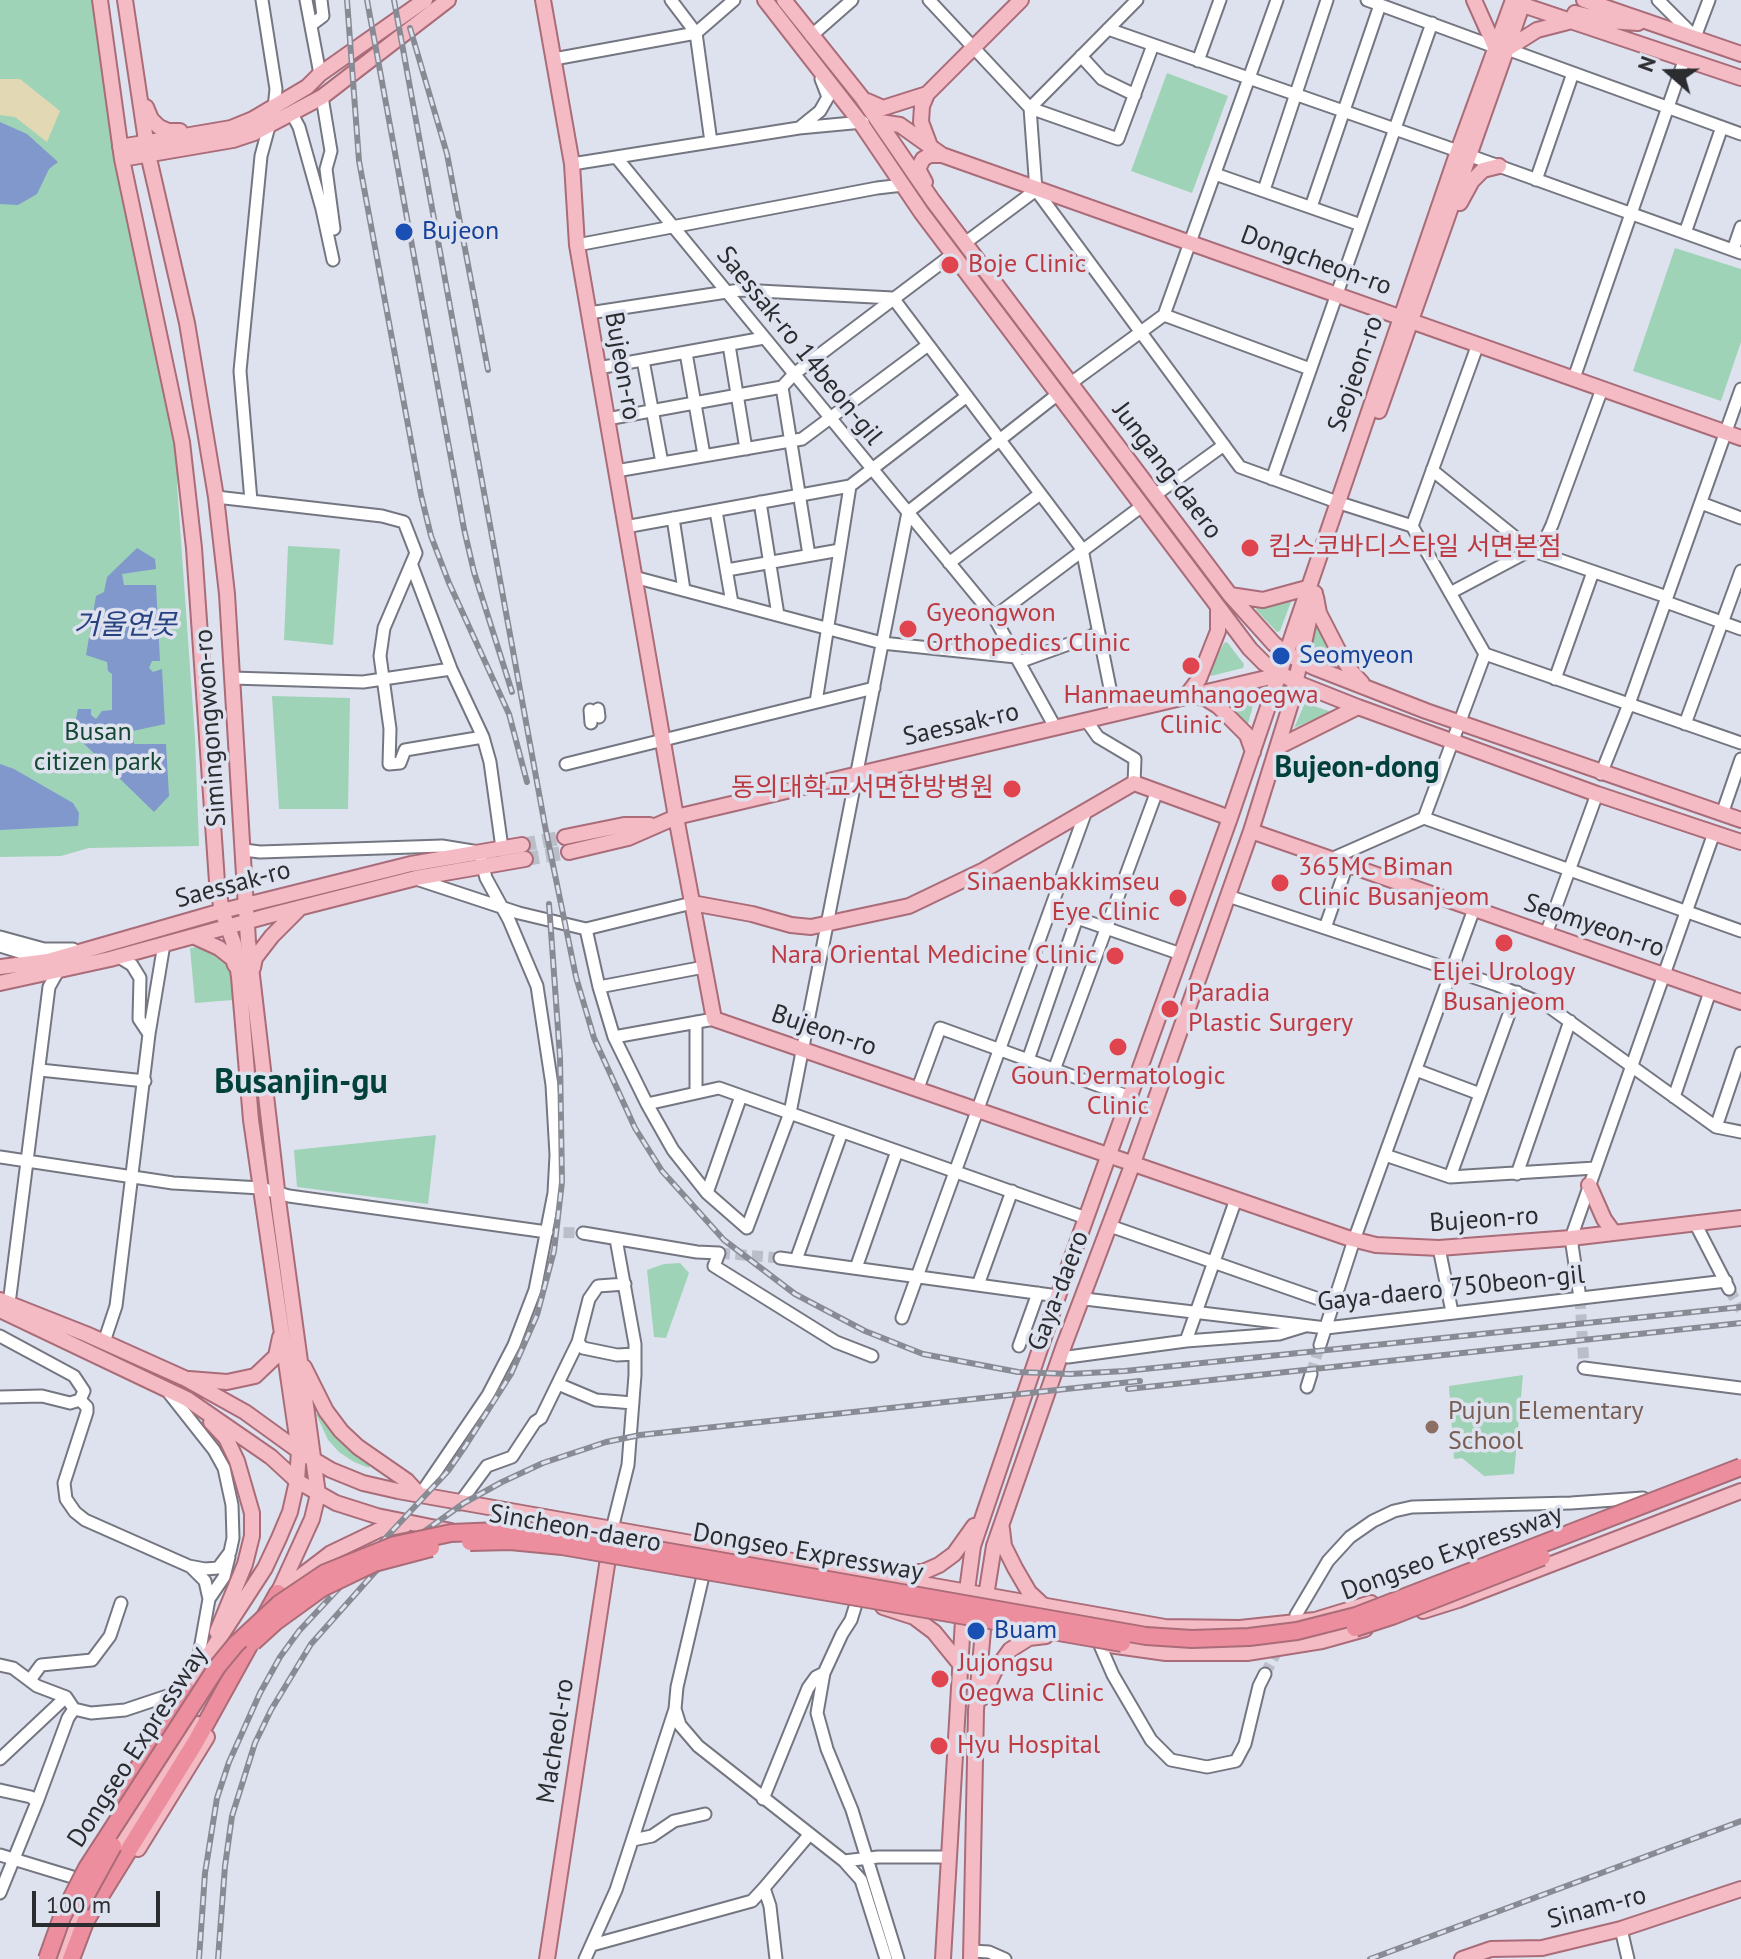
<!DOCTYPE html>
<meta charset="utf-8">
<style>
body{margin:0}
#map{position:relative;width:1741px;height:1959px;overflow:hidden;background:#dee2ee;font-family:"PT Sans",sans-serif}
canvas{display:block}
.north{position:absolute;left:1629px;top:32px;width:80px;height:80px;-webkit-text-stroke:6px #dee2ee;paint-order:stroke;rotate:290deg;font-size:22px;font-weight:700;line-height:32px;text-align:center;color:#2b2c30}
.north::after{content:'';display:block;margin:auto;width:28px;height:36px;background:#2b2c30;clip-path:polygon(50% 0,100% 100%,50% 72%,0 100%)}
.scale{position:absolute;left:32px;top:1891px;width:128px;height:36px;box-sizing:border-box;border:4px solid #2b2c30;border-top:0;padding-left:10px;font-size:24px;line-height:28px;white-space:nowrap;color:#2b2c30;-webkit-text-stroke:6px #dee2ee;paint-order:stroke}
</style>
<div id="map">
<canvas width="1741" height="1959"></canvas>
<div class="north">N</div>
<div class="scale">100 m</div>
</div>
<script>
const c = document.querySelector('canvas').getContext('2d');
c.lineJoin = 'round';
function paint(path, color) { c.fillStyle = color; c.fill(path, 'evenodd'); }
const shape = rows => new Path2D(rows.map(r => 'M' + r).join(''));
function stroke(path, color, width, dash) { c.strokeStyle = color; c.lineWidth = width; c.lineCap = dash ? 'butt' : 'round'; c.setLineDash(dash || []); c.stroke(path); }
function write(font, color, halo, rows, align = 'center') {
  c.font = font + ' "PT Sans","Noto Sans KR",sans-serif'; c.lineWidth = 7; c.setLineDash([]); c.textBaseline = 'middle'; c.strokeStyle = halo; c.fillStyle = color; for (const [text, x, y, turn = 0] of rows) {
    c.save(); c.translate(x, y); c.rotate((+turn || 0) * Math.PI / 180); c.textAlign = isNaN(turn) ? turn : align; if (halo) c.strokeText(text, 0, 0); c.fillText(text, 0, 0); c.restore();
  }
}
paint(shape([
 [0,0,96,0,111,126,179,468,177,484,195,738,199,846,89,848,61,856,0,857],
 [1167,73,1228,96,1192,193,1131,171],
 [1675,248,1741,269,1741,342,1721,401,1633,371],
 [288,546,340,549,333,645,284,640],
 [1288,600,1291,602,1280,631,1277,632,1256,610,1257,607],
 [1316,622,1318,622,1337,657,1335,659,1311,650],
 [1227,642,1244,664,1243,668,1211,676,1209,673,1224,643],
 [272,696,350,698,348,809,279,809],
 [1252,697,1255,699,1247,727,1223,703],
 [1305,703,1329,711,1328,713,1294,728],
 [206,946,230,962,233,1000,195,1003,190,948],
 [436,1135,428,1204,297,1187,294,1150],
 [680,1263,689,1273,666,1338,654,1337,647,1270,664,1264],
 [1523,1375,1514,1474,1484,1476,1462,1458,1454,1459,1449,1386],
 [321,1412,349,1448,370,1464,369,1468,354,1462,339,1452,328,1440,316,1414]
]), '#9fd3b7');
paint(shape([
 [0,79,20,79,60,111,47,142,15,117,0,115]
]), '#e2d9b4');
paint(shape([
 [0,122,27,134,58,162,49,169,37,194,18,205,0,204],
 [137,548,155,559,156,569,122,574,124,585,156,585,160,661,152,661,149,668,153,672,162,669,165,724,133,731,134,744,166,744,169,796,154,812,73,733,78,709,91,709,91,715,96,719,102,711,112,710,112,674,108,671,107,662,86,655,96,596,104,592,107,577],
 [0,764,14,769,73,803,79,813,78,826,0,830]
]), '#8098cc');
stroke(shape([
 [547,1232,583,1233],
 [719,1253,780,1258],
 [1729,1289,1741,1310],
 [1580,1298,1584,1368],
 [1311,1374,1320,1345],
 [1265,1674,1281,1644]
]), '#babec8', 11, [11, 5.5]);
stroke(shape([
 [522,845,565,837],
 [525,859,569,852]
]), '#babec8', 14, [14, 7]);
const minor = shape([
 [306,0,320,74],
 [671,0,696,33,711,142],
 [929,0,1030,108,1118,139,1153,45],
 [1367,0,1495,47],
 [1658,0,1695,37,1709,0],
 [311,25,323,16,321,0],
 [1108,29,1458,151],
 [696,33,734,0],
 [811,36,852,0],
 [1507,49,1741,134],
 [1081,56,1102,79,1135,95],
 [554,59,696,33],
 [1198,61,1220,0],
 [322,97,331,151,326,169,334,229],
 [292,114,299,127,322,209,333,260],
 [799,128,820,111,828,97,821,79],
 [1468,155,1741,253],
 [616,157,994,617,1055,727],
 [572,164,799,128,863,122],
 [1215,174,1361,225],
 [1536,180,1573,73],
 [1036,190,1240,467,1337,502],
 [1036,190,1030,108,1137,0],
 [1264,190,1327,0],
 [1311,207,1380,5],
 [1685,233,1722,127],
 [965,243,1036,190],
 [577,245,877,188,903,185],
 [1733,250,1741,227],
 [589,313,740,290,893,298,1082,549,1115,713],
 [1164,315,1310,369],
 [729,345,746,449],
 [686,353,704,455],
 [643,360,662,463],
 [598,368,764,338],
 [1574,378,1685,58],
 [1071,383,1164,315,1277,0],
 [782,387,809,555],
 [607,419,782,387,794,374,953,254],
 [1432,470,1531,550,1667,597],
 [616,471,802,439,928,345],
 [1272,479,1432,23],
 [1155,495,1224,445],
 [216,497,382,516,404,522,416,553,384,628,380,656,390,729,389,764,400,763,405,750,483,737],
 [251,501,240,371,261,156,274,108,276,89,262,0],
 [760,502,778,615],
 [1701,503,1741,518],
 [1346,505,1412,526,1485,654,1741,743],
 [716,511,732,603],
 [673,518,684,590],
 [1412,526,1478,344],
 [625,527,850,486,967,396],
 [1539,553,1552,525,1602,389],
 [949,563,1040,494],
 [412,566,451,669,483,737,490,762,502,848],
 [727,570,840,550],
 [634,577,882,643,1016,657],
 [1450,593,1531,550],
 [1666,602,1741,629],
 [994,617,1142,506],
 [1019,662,1099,633],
 [232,678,363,682,451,669],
 [1555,679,1593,572],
 [816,702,850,486],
 [598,709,599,717],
 [590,710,591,723],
 [1086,720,1098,737,1135,759,1134,783],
 [1685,724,1741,571],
 [566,764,874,688],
 [1601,774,1629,704,1741,389],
 [1722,814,1741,759],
 [1424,818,1485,654],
 [244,850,260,852,442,846,479,852,486,878,509,920,537,986,552,1085,556,1155,554,1193,535,1290,514,1345,488,1395,420,1495],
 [1331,859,1424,818,1741,931],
 [416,879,519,913,586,929,692,903],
 [1228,896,1497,985,1548,1006,1716,1127,1741,1132],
 [1051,909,1181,954],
 [1325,928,1347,865],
 [586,929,599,987,614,1037,647,1104,673,1150,707,1193,747,1228,790,1113,908,512,1058,394],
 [1546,934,1597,794],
 [0,937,44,949,73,949],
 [0,946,48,961,58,971,49,987,10,1296],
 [119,957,132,965,140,978,139,1019,149,1034],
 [599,987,704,967],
 [696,1022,696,1093],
 [614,1037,714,1019],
 [1028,1060,1077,918],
 [40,1070,145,1081],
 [1054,1070,1157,791],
 [1416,1070,1480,1094],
 [918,1088,940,1028,1130,1097],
 [1674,1097,1710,992],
 [647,1104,719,1088,1086,1218],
 [1716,1127,1741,1053],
 [1385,1155,1450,1177,1595,1168],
 [0,1157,173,1183,261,1188,289,1196,547,1232],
 [1517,1174,1570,1021],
 [1450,1177,1517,992],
 [707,1193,741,1096],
 [1695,1223,1729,1289],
 [1110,1226,1333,1304],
 [583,1233,697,1252,719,1253,714,1266,836,1342,872,1356],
 [1439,1248,1452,1312],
 [780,1258,1058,1296],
 [796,1260,842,1132],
 [856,1268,897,1151],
 [978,1285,1012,1191],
 [1580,1298,1571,1238,1714,833],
 [1085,1299,1326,1328,1726,1281],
 [902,1318,1086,811],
 [0,1336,74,1376,84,1391,80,1400],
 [1186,1341,1236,1199],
 [104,1342,116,1306,149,1034,164,944],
 [578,1342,583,1348,617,1355,635,1354],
 [1320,1345,1354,1240,1474,909],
 [1019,1346,1038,1293],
 [1068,1357,1186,1341,1279,1334,1305,1326],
 [1584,1368,1741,1388],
 [558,1384,596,1400,633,1403],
 [1307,1387,1311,1374],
 [0,1397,42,1396,70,1403,80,1400],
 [80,1400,87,1407,87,1412,64,1483,66,1499,75,1512,85,1520,189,1566,205,1569,218,1568,230,1552,233,1538,232,1505,224,1468,214,1450,169,1393],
 [459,1504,487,1466,512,1457,535,1422,541,1418,578,1342,589,1299,598,1286,625,1284],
 [612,1529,628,1465,635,1375,635,1344,616,1239],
 [191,1567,205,1581,209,1599,199,1655,192,1672],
 [209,1599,224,1577,229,1557],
 [856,1604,851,1620,842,1634,824,1673,817,1713,827,1749,852,1810,898,1959],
 [1296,1615,1328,1561,1350,1537,1373,1521,1394,1511,1412,1507,1571,1503,1643,1498],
 [1099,1643,1113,1675,1151,1740,1171,1760,1207,1767,1236,1761,1245,1744,1259,1686,1265,1674],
 [0,1665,13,1668,37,1686,66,1697,74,1709,91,1713,125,1710,188,1689],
 [30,1680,41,1665,92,1660,110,1636,121,1603],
 [675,1709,680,1725,698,1746,844,1861,878,1857,949,1857],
 [0,1759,66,1697],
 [0,1790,31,1797,37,1802,0,1893],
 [763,1799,808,1688,816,1677,824,1673],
 [37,1802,68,1718,74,1709],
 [633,1840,652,1836,674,1821,705,1814],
 [0,1855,79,1879],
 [844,1861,861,1880,886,1959],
 [1621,1929,1628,1959],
 [592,1945,752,1901,764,1888],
 [972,1951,989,1952,1005,1959],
 [585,1959,616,1890,675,1709,677,1687,703,1576],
 [776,1959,770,1906,764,1888,809,1835]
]);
const major = shape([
 [100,0,122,159,182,442,194,548,217,882,222,911,234,944,239,977,251,1120,299,1451,297,1481,290,1512,279,1538,265,1568,200,1668,184,1698],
 [125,0,148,154,187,323,216,497,227,594,248,941,279,1207,318,1494,312,1519,275,1600],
 [543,0,572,164,577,245,676,817,714,1019,1348,1238,1376,1245,1439,1248,1571,1238,1741,1218],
 [765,0,860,122,921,212,1250,649,1264,663,1295,682,1358,707,1597,794,1741,842],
 [784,0,863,99,933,201,1230,595,1274,644,1287,654,1313,667,1426,711,1741,820],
 [1474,0,1495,47],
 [1584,0,1741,54],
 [1514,2,1741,78],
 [1581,24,1573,17,1575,13,1608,21,1638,23],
 [1507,49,1537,30,1568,22],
 [867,101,883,108,927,94],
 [146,107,151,119,159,127,168,131,180,131],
 [880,122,900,125,942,155,1741,438],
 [930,146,921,122,922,106,927,94,1021,0],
 [120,147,231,128,253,119,307,87,320,74,425,0],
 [122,159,233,140,254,133,322,97,448,0],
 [925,182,918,169,923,159,930,155,942,155],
 [1460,203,1472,181,1483,170,1499,166],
 [1379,411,1524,0],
 [1230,595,1263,600,1307,588],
 [1316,597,1319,613,1338,650,1350,670,1362,683],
 [1218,607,1218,631,1199,679,1187,695,1205,698,1218,706,1247,735,1253,752],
 [1278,747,1358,707],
 [1251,831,1741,1002],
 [565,837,624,825,650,825],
 [569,852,628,838,676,817,1279,675],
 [692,903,752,914,791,925,811,927,909,906,984,870,1134,783,1230,818],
 [195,937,219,948,233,959,235,965],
 [0,967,48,961,222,911,411,864,522,845],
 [253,968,255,958,272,936,298,910],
 [0,983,110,959,267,916,416,878,525,859],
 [1589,1185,1604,1219,1614,1233],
 [0,1300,86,1334,184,1378,245,1412,299,1451,331,1470,363,1483,398,1491,1165,1627,1240,1628,1315,1620,1371,1603],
 [0,1310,187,1399,271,1457,297,1481,336,1503,377,1516,451,1531],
 [304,1367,326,1411,341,1431,358,1447,407,1481,420,1495],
 [189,1379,227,1382,255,1376,276,1356,280,1337],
 [211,1422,226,1438,237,1461,252,1513,252,1536,245,1564,217,1632],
 [1002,1529,1004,1546,1015,1568,1029,1592,1045,1607],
 [890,1572,923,1572,939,1565,954,1554,974,1526],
 [280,1592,331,1553,379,1530,405,1525],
 [883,1607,914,1617,934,1632,960,1664],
 [1423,1611,1458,1600,1741,1491],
 [1109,1645,1166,1653,1247,1653,1322,1641,1365,1629],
 [982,1698,994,1672,1010,1650,1029,1638,1046,1636],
 [138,1849,207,1737],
 [112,1859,197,1724],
 [63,1959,69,1938,89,1897],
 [547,1959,610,1545],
 [943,1959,963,1620,973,1546,1058,1296,1230,818,1458,151,1513,0],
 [971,1959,976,1710,986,1596,994,1546,1063,1348,1133,1163,1251,831,1291,703,1315,593],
 [1462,1959,1491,1949,1542,1948,1621,1929,1741,1889]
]);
const highway = shape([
 [117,1801,188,1691],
 [71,1959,85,1922,102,1893,195,1743,278,1593]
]);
stroke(minor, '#747781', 15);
stroke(major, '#a96c78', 18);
stroke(highway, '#a96c78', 20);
stroke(minor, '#fff', 11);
stroke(major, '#f4bbc5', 14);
stroke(highway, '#ed8e9e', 16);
const rail = shape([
 [347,0,359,161,421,495,431,536,449,583,509,714,527,782],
 [367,0,464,529,474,572,512,692],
 [394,0,545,826,576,977,594,1038,635,1128,662,1171,724,1240,795,1294,865,1331,923,1354,1018,1372,1070,1374,1125,1371,1741,1307],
 [410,28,447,154,488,370],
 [1128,1389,1741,1323],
 [199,1959,205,1873,217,1798,229,1762,260,1693,280,1657,299,1631,448,1471,466,1445,511,1374,537,1315,554,1251,562,1182,560,1057,549,904],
 [218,1959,225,1866,232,1816,255,1743,271,1710,311,1644,375,1572,411,1541,464,1503,502,1482,543,1463,606,1442,640,1435,1140,1381],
 [1370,1959,1741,1821]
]);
stroke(rail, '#898b94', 6);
stroke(rail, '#dee2ee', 3, [9]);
const highwayBridge = shape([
 [470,1542,510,1541,562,1546,1122,1643],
 [1355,1628,1392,1616,1542,1557],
 [253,1642,275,1622,322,1588,374,1563,431,1548],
 [80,1906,113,1846],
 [47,1959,62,1917,87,1868,217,1667,236,1644,279,1604,325,1573,395,1545,451,1533,523,1530,601,1540,1146,1636,1192,1639,1249,1637,1297,1631,1356,1616,1741,1467]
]);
stroke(highwayBridge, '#a96c78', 20, []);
stroke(highwayBridge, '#ed8e9e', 16);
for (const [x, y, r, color] of [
 [404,232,10,"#1a4fb4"],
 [950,265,10,"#e0444e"],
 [1250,548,10,"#e0444e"],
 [908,629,10,"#e0444e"],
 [1281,656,10,"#1a4fb4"],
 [1191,666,10,"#e0444e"],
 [1012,789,10,"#e0444e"],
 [1280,883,10,"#e0444e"],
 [1178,898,10,"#e0444e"],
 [1504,943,10,"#e0444e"],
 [1115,956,10,"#e0444e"],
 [1170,1009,10,"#e0444e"],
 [1118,1047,10,"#e0444e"],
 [1432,1427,8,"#8d6e63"],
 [976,1631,10,"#1a4fb4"],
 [940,1679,10,"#e0444e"],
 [939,1746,10,"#e0444e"]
]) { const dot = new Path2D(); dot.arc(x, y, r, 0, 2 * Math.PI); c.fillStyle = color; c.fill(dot); stroke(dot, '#dee2ee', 3); }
write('26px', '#164399', '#dee2ee', [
 ["Bujeon",422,232],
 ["Seomyeon",1299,656],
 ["Buam",994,1631]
], 'left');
write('26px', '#2b2c30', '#dee2ee', [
 ["Dongcheon-ro",1316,261,20],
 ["Saessak-ro 14beon-gil",799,346,51],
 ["Bujeon-ro",622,366,80],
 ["Seojeon-ro",1356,374,-71],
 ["Jungang-daero",1167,471,53],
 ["Saessak-ro",961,725,-13],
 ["Simingongwon-ro",211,728,-94],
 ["Saessak-ro",233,885,-15],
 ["Seomyeon-ro",1594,926,19],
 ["Bujeon-ro",824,1031,19],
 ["Bujeon-ro",1484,1220,-4],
 ["Gaya-daero 750beon-gil",1451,1289,-6],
 ["Gaya-daero",1059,1291,-69],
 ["Sincheon-daero",575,1529,10],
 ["Dongseo Expressway",808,1553,10],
 ["Dongseo Expressway",1452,1553,-20],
 ["Macheol-ro",556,1741,-81],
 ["Dongseo Expressway",138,1747,-57],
 ["Sinam-ro",1597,1908,-15]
]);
write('26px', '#be3a42', '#dee2ee', [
 ["Boje Clinic",968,265],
 ["킴스코바디스타일 서면본점",1268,548],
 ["Gyeongwon",926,614],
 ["Orthopedics Clinic",926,644],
 ["Hanmaeumhangoegwa",1191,696,"center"],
 ["Clinic",1191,726,"center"],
 ["동의대학교서면한방병원",994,789,"right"],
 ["365MC Biman",1298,868],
 ["Clinic Busanjeom",1298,898],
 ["Sinaenbakkimseu",1160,883,"right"],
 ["Eye Clinic",1160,913,"right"],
 ["Nara Oriental Medicine Clinic",1097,956,"right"],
 ["Eljei Urology",1504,973,"center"],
 ["Busanjeom",1504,1003,"center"],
 ["Paradia",1188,994],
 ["Plastic Surgery",1188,1024],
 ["Goun Dermatologic",1118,1077,"center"],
 ["Clinic",1118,1107,"center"],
 ["Jujongsu",958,1664],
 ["Oegwa Clinic",958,1694],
 ["Hyu Hospital",957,1746]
], 'left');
write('26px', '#154832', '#dee2ee', [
 ["Busan",98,733],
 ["citizen park",98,763]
]);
write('26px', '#785e54', '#dee2ee', [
 ["Pujun Elementary",1448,1412],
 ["School",1448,1442]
], 'left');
write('italic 28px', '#274181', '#dee2ee', [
 ["거울연못",125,626]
]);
write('bold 30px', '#00413c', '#dee2ee', [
 ["Bujeon-dong",1357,768]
]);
write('bold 34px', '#00413c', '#dee2ee', [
 ["Busanjin-gu",301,1083]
]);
</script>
